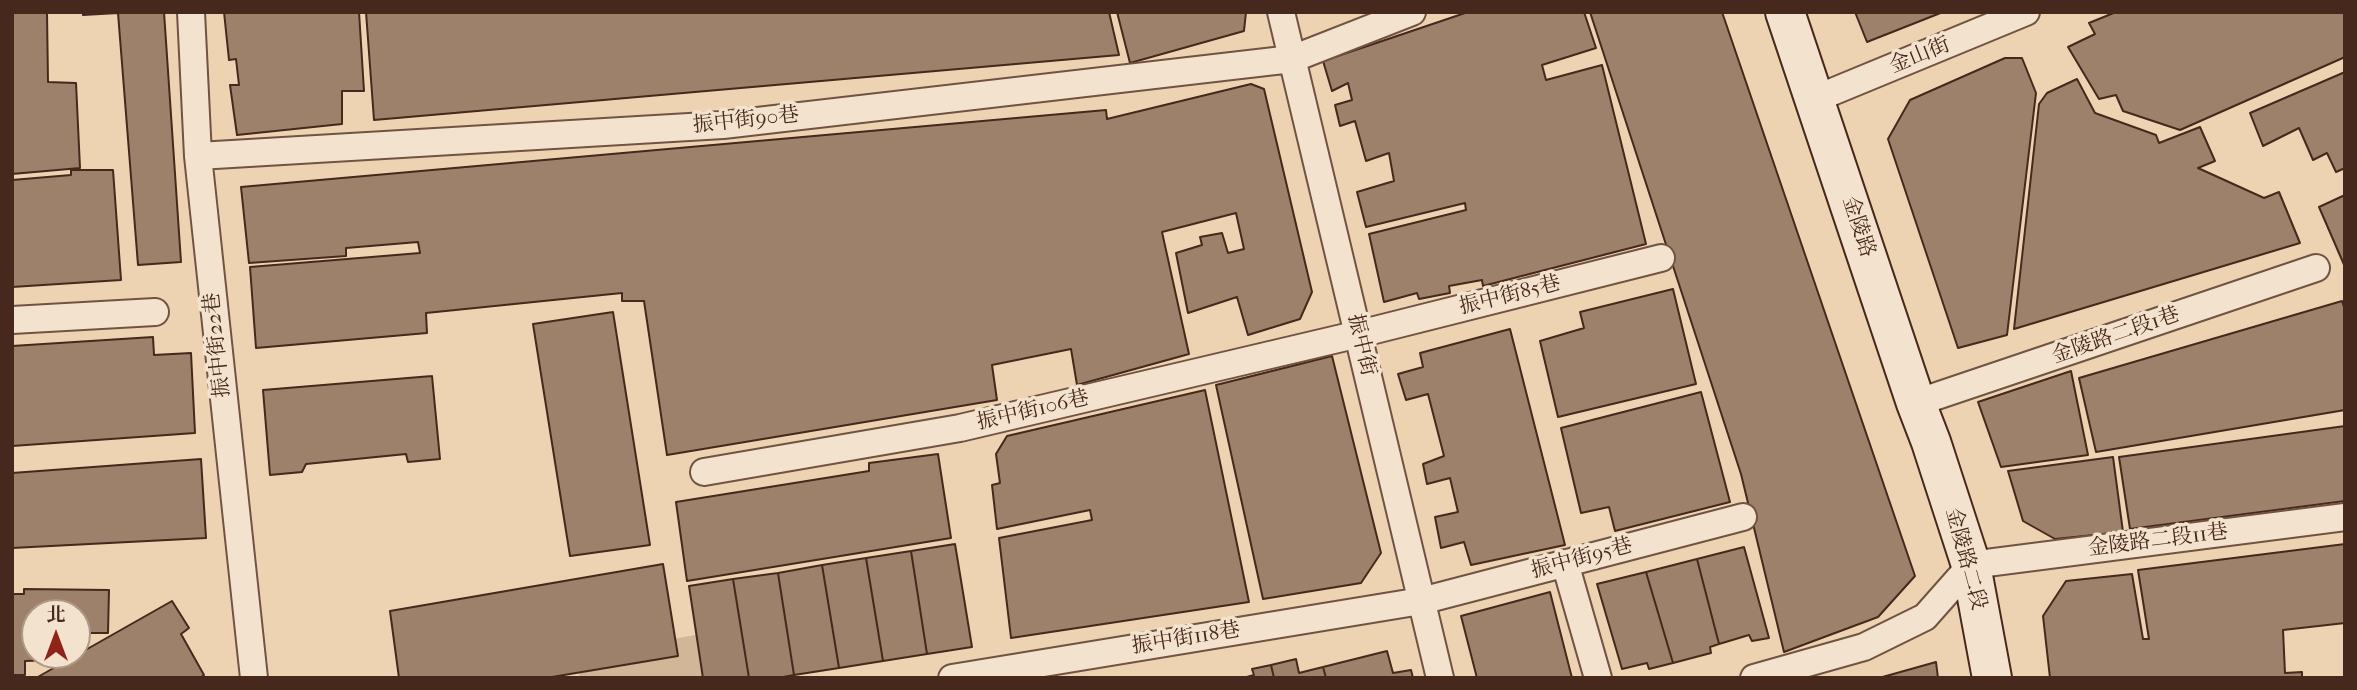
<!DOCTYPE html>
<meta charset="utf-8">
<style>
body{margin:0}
#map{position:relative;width:2357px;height:690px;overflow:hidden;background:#edd3b2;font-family:"IM FELL French Canon","Noto Serif TC",serif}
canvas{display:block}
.frame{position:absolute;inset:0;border:14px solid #46281c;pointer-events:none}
.north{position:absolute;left:21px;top:599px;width:70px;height:70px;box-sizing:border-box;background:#f3e2cd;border:2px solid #ae9886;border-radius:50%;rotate:0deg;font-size:19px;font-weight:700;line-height:28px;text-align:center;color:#46281c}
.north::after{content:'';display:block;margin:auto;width:24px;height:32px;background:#8f2418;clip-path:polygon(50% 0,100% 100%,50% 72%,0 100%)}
</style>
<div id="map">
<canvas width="2357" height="690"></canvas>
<div class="frame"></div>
<div class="north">北</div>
</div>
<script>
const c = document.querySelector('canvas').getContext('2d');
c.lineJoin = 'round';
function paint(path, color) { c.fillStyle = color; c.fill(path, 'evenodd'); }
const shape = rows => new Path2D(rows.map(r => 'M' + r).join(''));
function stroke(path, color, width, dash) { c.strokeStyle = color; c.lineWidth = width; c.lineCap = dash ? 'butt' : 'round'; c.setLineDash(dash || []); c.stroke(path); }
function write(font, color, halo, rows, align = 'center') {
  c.font = font + ' "IM FELL French Canon","Noto Serif TC",serif'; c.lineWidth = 7; c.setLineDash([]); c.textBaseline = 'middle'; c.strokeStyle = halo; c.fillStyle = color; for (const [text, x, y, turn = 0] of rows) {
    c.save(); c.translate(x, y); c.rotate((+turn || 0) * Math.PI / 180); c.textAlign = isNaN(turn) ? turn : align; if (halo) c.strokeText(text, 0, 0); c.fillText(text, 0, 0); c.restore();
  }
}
paint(shape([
 [711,632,738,678,580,678,576,657]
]), '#d1b698');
const building = shape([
 [12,12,47,12,48,82,76,83,80,168,12,174,12,12],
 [83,12,164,12,181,262,138,265,118,13,83,15,83,12],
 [224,12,359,12,364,91,342,91,342,124,237,135,230,85,239,85,236,59,229,60,224,12],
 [366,12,1109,12,1119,55,374,120,366,12],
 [1117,12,1246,12,1244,31,1130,63,1117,12],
 [1468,12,1584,12,1596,48,1542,65,1546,80,1602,65,1646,244,1483,286,1482,280,1449,286,1450,293,1419,299,1417,293,1384,302,1369,234,1466,210,1465,203,1366,227,1357,192,1394,181,1389,153,1366,161,1355,121,1340,126,1335,105,1352,100,1348,83,1332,91,1323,61,1468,12],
 [1590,12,1722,12,1915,576,1878,617,1784,652,1741,474,1590,12],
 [1855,12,1943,12,1867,42,1855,12],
 [2116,12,2345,12,2345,57,2180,130,2123,111,2116,95,2099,99,2068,47,2095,34,2089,23,2116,12],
 [2005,58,2022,58,2036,93,2007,335,1958,348,1888,139,1910,100,2005,58],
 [2345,72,2345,168,2336,172,2327,153,2313,160,2299,128,2263,146,2250,113,2345,72],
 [2077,79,2095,113,2156,135,2159,143,2200,127,2215,161,2198,168,2264,198,2279,192,2300,243,2014,329,2039,104,2047,93,2077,79],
 [1251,84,1264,89,1312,292,1300,319,1248,335,1237,297,1188,313,1176,253,1202,245,1200,237,1222,233,1228,253,1244,249,1236,213,1162,232,1189,354,1077,385,1071,349,992,365,997,400,667,455,644,301,622,301,622,293,426,313,427,333,256,348,250,267,420,253,418,242,346,248,346,256,249,263,241,187,1106,110,1107,119,1251,84],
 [71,170,113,170,121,280,12,287,12,180,71,175,71,170],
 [2345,195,2345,267,2319,207,2345,195],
 [1673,289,1696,384,1558,417,1540,341,1584,328,1580,312,1673,289],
 [2342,301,2345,310,2345,410,2096,452,2079,378,2342,301],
 [613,312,650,545,570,556,533,324,613,312],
 [1510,329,1565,545,1471,565,1464,542,1441,548,1435,517,1458,512,1450,478,1427,484,1423,464,1444,456,1428,394,1406,400,1398,374,1423,367,1420,353,1510,329],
 [153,337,154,355,191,353,195,433,12,446,12,346,153,337],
 [1332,356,1381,553,1361,583,1263,599,1216,385,1332,356],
 [2071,371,2088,455,2001,467,1978,402,2071,371],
 [432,376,440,459,408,462,406,454,306,464,302,472,270,475,263,390,432,376],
 [1205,390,1249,602,1011,638,999,538,1092,520,1090,510,997,529,992,485,1000,483,996,454,1007,436,1205,390],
 [1701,392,1730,502,1615,531,1609,507,1581,513,1561,428,1701,392],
 [2345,426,2345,501,2130,529,2119,457,2345,426],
 [938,454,951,538,687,581,676,502,869,471,869,463,938,454],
 [2113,457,2123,532,2055,539,2023,521,2008,471,2113,457],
 [201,459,206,538,12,548,12,473,201,459],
 [955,544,972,647,927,654,911,551,955,544],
 [2345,544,2345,623,2283,630,2285,673,2302,672,2302,678,2050,678,2043,616,2066,581,2132,574,2143,639,2149,639,2138,570,2345,544],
 [1744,547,1769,638,1752,641,1749,635,1719,644,1697,559,1744,547],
 [911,551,927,654,883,661,866,558,911,551],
 [866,558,883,661,839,668,822,565,866,558],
 [1697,559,1719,644,1710,647,1711,653,1673,663,1646,572,1697,559],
 [663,564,678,656,546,678,399,678,390,611,663,564],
 [822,565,839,668,794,675,778,573,822,565],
 [1646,572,1673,663,1649,669,1647,663,1622,669,1597,584,1646,572],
 [778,573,794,675,778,678,749,678,733,579,778,573],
 [733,579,749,678,703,678,689,586,733,579],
 [24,589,109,590,108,633,77,633,77,613,35,613,35,655,57,655,57,660,25,661,25,675,12,675,12,594,24,594,24,589],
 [1550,592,1572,678,1477,678,1461,616,1550,592],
 [172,601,189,628,181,634,204,675,200,678,36,678,172,601],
 [1387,651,1393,673,1411,670,1413,678,1326,678,1323,667,1387,651],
 [1296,659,1299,673,1323,667,1326,678,1274,678,1271,665,1296,659],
 [1936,662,1938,678,1879,678,1936,662],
 [1271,665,1274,678,1243,678,1254,675,1252,669,1271,665]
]);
paint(building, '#9d816a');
stroke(building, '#46281c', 2);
const lane = shape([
 [191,12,198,156,254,678],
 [1281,12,1440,678],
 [1815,99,2026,12],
 [198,156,723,125,1292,59,1412,12],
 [12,320,155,312],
 [1916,403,2316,268],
 [704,472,960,428,1359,334,1661,258],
 [1565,563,1598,678],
 [952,678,1421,601,1743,517],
 [1754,678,1864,647,1925,617,1971,565,2345,517]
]);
const secondary = shape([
 [1785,12,1916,403,1931,442,1971,565,1992,678]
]);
stroke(lane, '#705342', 30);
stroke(secondary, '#46281c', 42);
stroke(lane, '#f3e2cd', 26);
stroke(secondary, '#f3e2cd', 38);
write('21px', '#46281c', '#f3e2cd', [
 ["金山街",1920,56,-22],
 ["振中街90巷",746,121,-6],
 ["金陵路",1858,227,72],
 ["振中街85巷",1510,296,-14],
 ["金陵路二段1巷",2116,336,-19],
 ["振中街22巷",218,345,-96],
 ["振中街",1361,345,77],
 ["振中街106巷",1033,411,-13],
 ["金陵路二段11巷",2158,541,-7],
 ["振中街95巷",1582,559,-15],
 ["金陵路二段",1965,559,75],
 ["振中街118巷",1186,639,-9]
]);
</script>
